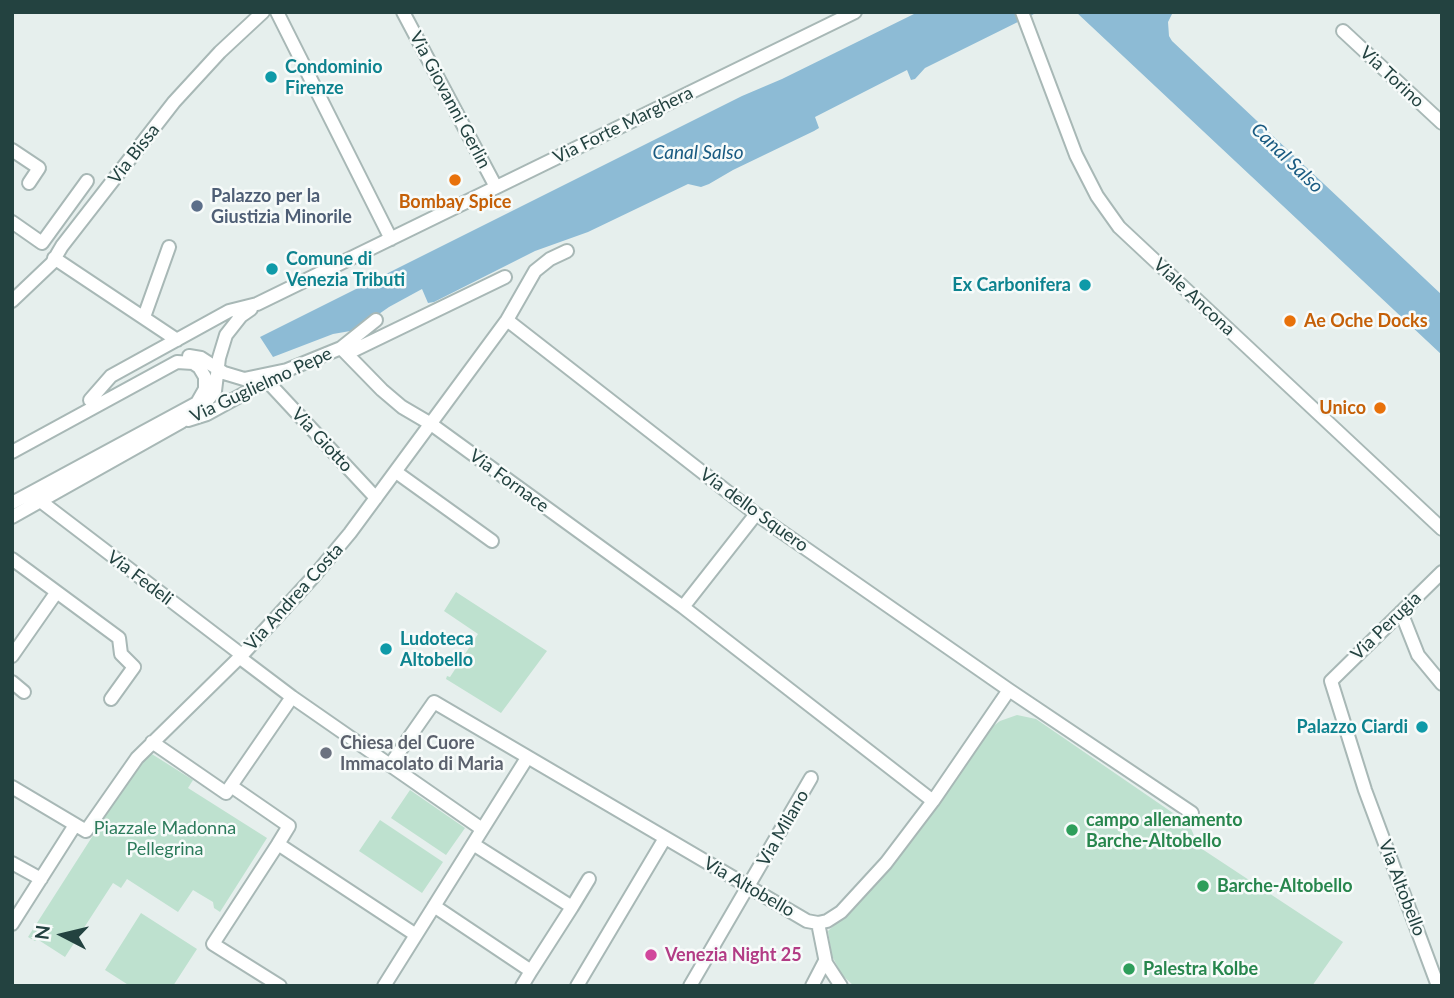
<!DOCTYPE html>
<style>
body{margin:0}
#map{position:relative;width:1454px;height:998px;overflow:hidden;background:#e6efed;font-family:Lato,sans-serif}
canvas{display:block}
.frame{position:absolute;inset:0;border:14px solid #234240;pointer-events:none}
.north{position:absolute;left:28px;top:900px;width:70px;height:70px;-webkit-text-stroke:5px #f7fbfa;paint-order:stroke;rotate:277deg;font-size:19px;font-weight:700;line-height:28px;text-align:center;color:#234240}
.north::after{content:'';display:block;margin:auto;width:24px;height:32px;background:#234240;clip-path:polygon(50% 0,100% 100%,50% 72%,0 100%)}
</style>
<div id="map">
<canvas width="1454" height="998"></canvas>
<div class="frame"></div>
<div class="north">N</div>
</div>
<script>
const c = document.querySelector('canvas').getContext('2d');
c.lineJoin = 'round';
function paint(path, color) { c.fillStyle = color; c.fill(path, 'evenodd'); }
const shape = rows => new Path2D(rows.map(r => 'M' + r).join(''));
function stroke(path, color, width, dash) { c.strokeStyle = color; c.lineWidth = width; c.lineCap = dash ? 'butt' : 'round'; c.setLineDash(dash || []); c.stroke(path); }
function write(font, color, halo, rows, align = 'center') {
  c.font = font + ' Lato,sans-serif'; c.lineWidth = 5; c.setLineDash([]); c.textBaseline = 'middle'; c.strokeStyle = halo; c.fillStyle = color; for (const [text, x, y, turn = 0] of rows) {
    c.save(); c.translate(x, y); c.rotate((+turn || 0) * Math.PI / 180); c.textAlign = isNaN(turn) ? turn : align; if (halo) c.strokeText(text, 0, 0); c.fillText(text, 0, 0); c.restore();
  }
}
paint(shape([
 [456,592,547,651,501,713,446,679,447,676,450,677,478,634,444,611],
 [1017,715,1036,719,1189,824,1199,847,1343,942,1312,986,854,986,842,975,832,956,828,931,865,897,888,870,984,733,1000,721],
 [147,751,193,780,188,788,267,838,220,912,214,908,213,902,193,890,178,912,127,879,121,888,113,883,65,957,37,939,35,941,28,937],
 [410,790,465,828,446,855,391,818],
 [380,820,443,862,422,893,359,851],
 [141,913,197,949,173,986,130,986,105,970]
]), '#bee1cf');
paint(shape([
 [918,12,1038,12,925,68,915,79,911,80,907,70,815,117,819,128,814,131,733,170,709,184,701,187,688,184,588,232,535,251,434,302,428,303,422,289,389,307,356,330,333,334,273,357,260,337,742,96,782,79],
 [1076,12,1173,12,1168,22,1169,36,1172,41,1442,295,1442,355]
]), '#8dbbd5');
const minor = shape([
 [277,12,391,239],
 [403,12,496,187],
 [1022,12,1076,155,1097,196,1119,227,1442,529],
 [1343,31,1442,123],
 [12,150,39,168,29,183],
 [12,222,42,243,87,181],
 [54,258,177,340],
 [12,301,52,263,62,246,174,102,220,52,263,12],
 [144,317,169,247],
 [507,320,756,514,1009,690,1192,813],
 [341,348,382,390,402,407,431,424,683,607,933,801],
 [348,353,505,277],
 [189,356,201,358,224,373,244,379,287,370],
 [268,382,376,498],
 [90,400,111,376,229,311,257,304,855,12],
 [188,420,207,414,287,370,341,348,376,320],
 [12,452,177,362,193,363,199,367,205,377,205,389,197,403,12,503],
 [396,472,492,541],
 [39,500,242,655,243,660,292,697,482,829],
 [12,517,181,422,206,402,215,391,219,358,226,335,241,316,251,309],
 [12,559,119,638,121,654,134,667,111,699],
 [683,607,756,514],
 [1401,612,1418,655,1442,684],
 [12,656,56,593],
 [12,682,24,692],
 [152,742,226,793,292,697],
 [390,765,434,702,807,921,818,923,827,921,841,912,886,863,933,801,1009,690],
 [231,786,289,826,278,844],
 [12,787,86,831,137,758,242,655,315,575,350,533,507,320,535,271,550,259,567,251],
 [12,863,41,879],
 [434,906,531,971,572,907,473,844],
 [572,907,589,879],
 [818,923,826,963,841,986],
 [12,924,75,825],
 [280,986,213,944,278,844,416,935],
 [384,986,527,758],
 [522,986,531,971],
 [577,986,665,838],
 [690,986,811,778],
 [812,986,825,961],
 [1438,986,1365,790,1331,681,1442,572]
]);
stroke(minor, '#a8b8b6', 16);
stroke(minor, '#fff', 12);
for (const [x, y, r, color] of [
 [271,77,7,"#0f9aa8"],
 [455,180,7,"#e8710a"],
 [197,206,7,"#5c6f8a"],
 [272,269,7,"#0f9aa8"],
 [1085,285,7,"#0f9aa8"],
 [1290,321,7,"#e8710a"],
 [1380,408,7,"#e8710a"],
 [386,649,7,"#0f9aa8"],
 [1422,727,7,"#0f9aa8"],
 [326,753,7,"#6b7280"],
 [1072,830,7,"#2e9e5b"],
 [1203,886,7,"#2e9e5b"],
 [651,955,7,"#d1479c"],
 [1129,969,7,"#2e9e5b"]
]) { const dot = new Path2D(); dot.arc(x, y, r, 0, 2 * Math.PI); c.fillStyle = color; c.fill(dot); stroke(dot, '#f7fbfa', 2.5); }
write('bold 18px', '#0d838f', '#f7fbfa', [
 ["Condominio",285,67],
 ["Firenze",285,88],
 ["Comune di",286,259],
 ["Venezia Tributi",286,280],
 ["Ex Carbonifera",1071,285,"right"],
 ["Ludoteca",400,639],
 ["Altobello",400,660],
 ["Palazzo Ciardi",1408,727,"right"]
], 'left');
write('18px', '#234240', '#f7fbfa', [
 ["Via Torino",1392,77,43],
 ["Via Giovanni Gerlin",450,100,62],
 ["Via Forte Marghera",623,125,-26],
 ["Via Bissa",134,154,-52],
 ["Viale Ancona",1194,297,43],
 ["Via Guglielmo Pepe",261,385,-25],
 ["Via Giotto",322,440,47],
 ["Via Fornace",509,481,36],
 ["Via dello Squero",754,510,36],
 ["Via Fedeli",140,578,37],
 ["Via Andrea Costa",294,597,-48],
 ["Via Perugia",1386,626,-44],
 ["Via Milano",783,828,-60],
 ["Via Altobello",749,887,30],
 ["Via Altobello",1402,888,69]
]);
write('bold 18px', '#4e5e75', '#f7fbfa', [
 ["Palazzo per la",211,196],
 ["Giustizia Minorile",211,217]
], 'left');
write('bold 18px', '#c56008', '#f7fbfa', [
 ["Bombay Spice",455,202],
 ["Ae Oche Docks",1304,321,"left"],
 ["Unico",1366,408,"right"]
]);
write('bold 18px', '#5b616d', '#f7fbfa', [
 ["Chiesa del Cuore",340,743],
 ["Immacolato di Maria",340,764]
], 'left');
write('bold 18px', '#27864d', '#f7fbfa', [
 ["campo allenamento",1086,820],
 ["Barche-Altobello",1086,841],
 ["Barche-Altobello",1217,886],
 ["Palestra Kolbe",1143,969]
], 'left');
write('18px', '#2c7b5b', '#f7fbfa', [
 ["Piazzale Madonna",165,828],
 ["Pellegrina",165,849]
]);
write('bold 18px', '#b23c85', '#f7fbfa', [
 ["Venezia Night 25",665,955]
], 'left');
write('italic 19px', '#1a5b82', '#f7fbfa', [
 ["Canal Salso",698,153],
 ["Canal Salso",1287,158,44]
]);
</script>
